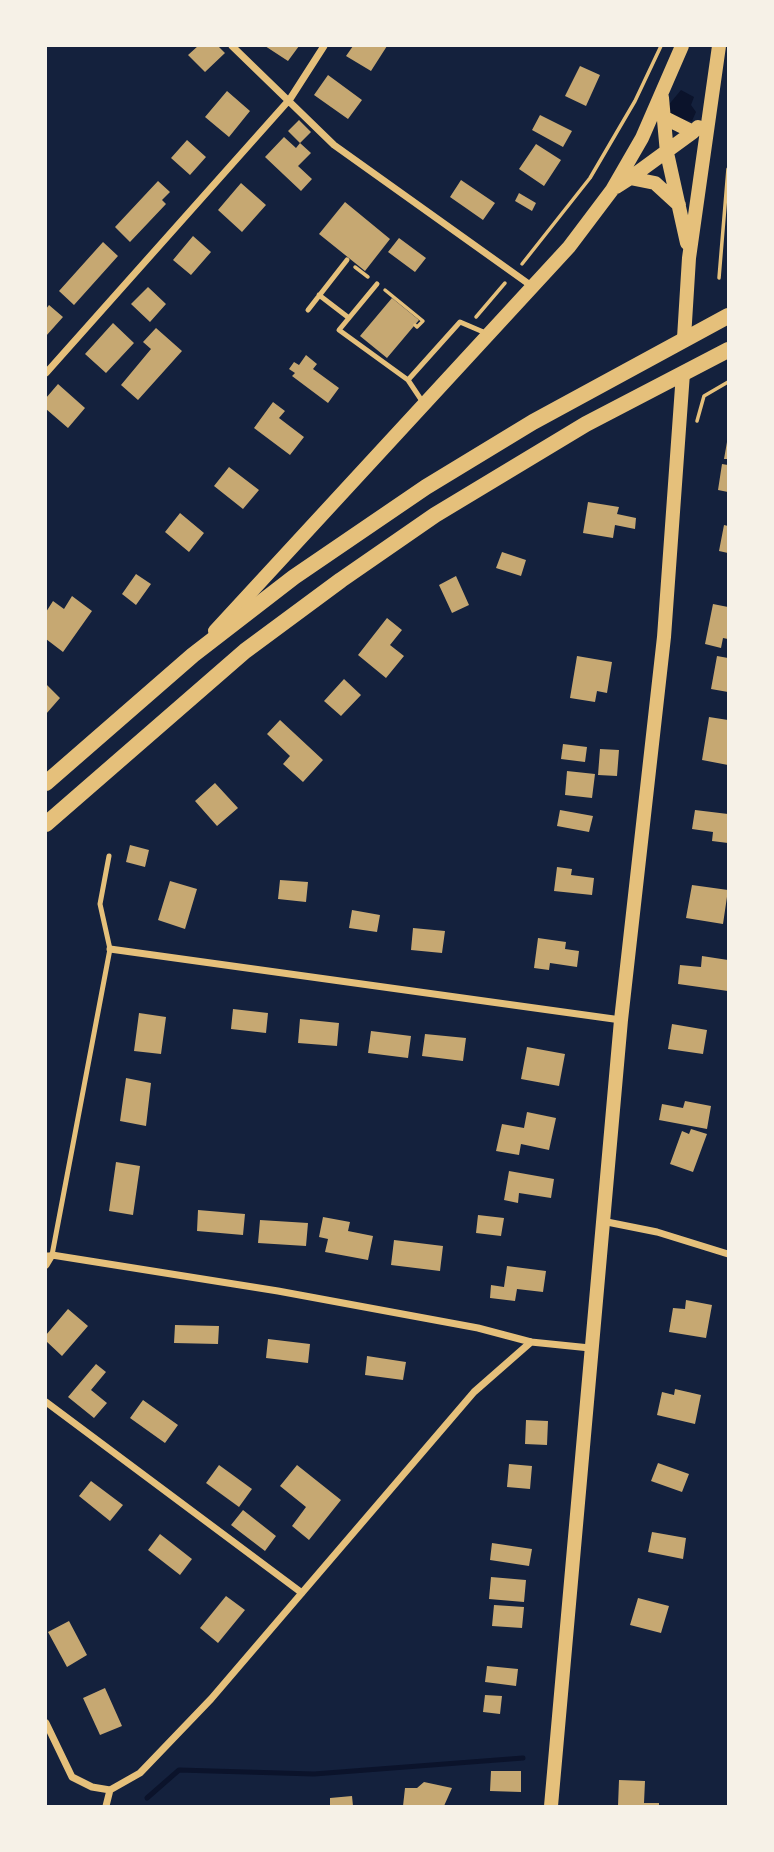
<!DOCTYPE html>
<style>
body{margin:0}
#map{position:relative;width:774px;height:1852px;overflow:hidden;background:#14213d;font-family:"Nunito Sans",sans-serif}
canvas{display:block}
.frame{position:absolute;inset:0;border:47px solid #f6f1e7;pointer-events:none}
</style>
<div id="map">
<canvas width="774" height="1852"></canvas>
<div class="frame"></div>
</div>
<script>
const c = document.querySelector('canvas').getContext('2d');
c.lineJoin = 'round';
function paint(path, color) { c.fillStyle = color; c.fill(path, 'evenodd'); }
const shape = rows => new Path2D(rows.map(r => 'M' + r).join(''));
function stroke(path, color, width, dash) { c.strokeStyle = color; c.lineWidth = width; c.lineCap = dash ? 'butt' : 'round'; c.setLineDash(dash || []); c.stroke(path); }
paint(shape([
 [681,90,694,97,691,105,696,112,692,121,672,118,666,108]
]), '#0b132b');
stroke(shape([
 [147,1798,179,1770,314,1774,523,1758]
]), '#0b132b', 5);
paint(shape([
 [198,46,218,46,225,53,205,72,188,55],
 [265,46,299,46,288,61],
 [353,46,387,46,371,71,346,56],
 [580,66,600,75,586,106,565,96],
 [328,75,362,100,348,119,314,95],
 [227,91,250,111,229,137,205,117],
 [540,115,572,131,563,147,532,130],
 [299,120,311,132,300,143,288,131],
 [284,137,296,148,300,143,311,153,298,166,312,179,301,191,265,157],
 [187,140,206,157,190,175,171,158],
 [536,144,561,160,544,186,519,169],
 [461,180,495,203,483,220,450,197],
 [158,181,170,192,162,200,166,204,130,242,115,227],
 [241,183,266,205,242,232,218,210],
 [519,193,536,203,532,211,515,201],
 [345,202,390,239,365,271,319,234],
 [193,236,211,252,191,275,173,260],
 [399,238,426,258,415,272,388,252],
 [103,242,118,256,74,305,59,291],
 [148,287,166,304,150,322,131,304],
 [392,298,419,320,387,358,360,336],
 [49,305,63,317,46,336,46,309],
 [113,323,134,343,106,373,85,354],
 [156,328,182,351,138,400,121,385,151,349,143,342],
 [306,355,317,364,313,369,339,388,328,403,292,376,295,373,289,369,294,362,299,365],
 [58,384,85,408,68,428,46,409,46,398],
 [273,402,285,411,279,418,304,437,290,455,254,428],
 [727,442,728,442,728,459,724,459],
 [722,464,728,465,728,492,718,490],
 [229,467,259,490,243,509,214,486],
 [588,502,619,507,617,514,636,518,635,529,615,525,613,538,583,533],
 [180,513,204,533,189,552,165,532],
 [724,525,728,526,728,553,719,551],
 [502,552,526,560,521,576,496,568],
 [136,574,151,584,136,605,122,594],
 [456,576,469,605,452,613,439,585],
 [72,596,92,611,63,652,46,639,46,612,53,601,64,609],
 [713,604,728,607,728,639,723,638,721,648,705,644],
 [387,618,402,630,390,645,404,656,386,678,358,655],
 [577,656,612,662,607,693,597,691,595,702,570,698],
 [717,656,728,658,728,692,711,689],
 [344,679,361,695,341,716,324,701],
 [46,684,60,698,46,714],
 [709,717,728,720,728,765,702,760],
 [280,720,323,760,303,782,283,764,290,756,267,734],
 [563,744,587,747,585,762,561,759],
 [600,749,619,750,617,776,598,775],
 [567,771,595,774,592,798,565,795],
 [215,783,238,808,217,826,195,801],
 [560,810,593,816,589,832,557,826],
 [695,810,728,814,728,843,712,841,713,832,692,829],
 [130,845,149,850,145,867,126,862],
 [557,867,572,869,571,875,594,878,592,895,554,891],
 [280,880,308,882,306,902,278,899],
 [170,881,197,889,185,929,158,920],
 [692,885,728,890,723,924,686,918],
 [352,910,380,915,377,932,349,928],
 [413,928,445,931,442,953,411,950],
 [538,938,566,942,565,949,579,951,577,967,550,963,549,970,534,968],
 [702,956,728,960,728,991,678,984,680,965,701,967],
 [233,1009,268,1013,266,1033,231,1029],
 [139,1013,166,1017,161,1054,134,1051],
 [300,1019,339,1023,337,1046,298,1043],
 [672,1024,707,1030,703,1054,668,1049],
 [371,1031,411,1036,408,1058,368,1053],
 [425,1034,466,1038,463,1061,422,1056],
 [527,1047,565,1054,559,1086,521,1079],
 [126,1078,151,1083,146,1126,120,1121],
 [685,1101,711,1106,707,1129,659,1120,662,1104,683,1108],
 [527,1112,556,1118,549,1150,521,1144,519,1155,496,1151,502,1124,524,1128],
 [691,1129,707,1134,693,1172,670,1164,682,1131,689,1134],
 [116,1162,140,1166,133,1215,109,1211],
 [509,1171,554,1179,551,1198,519,1193,518,1203,504,1200],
 [198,1210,245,1214,243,1235,197,1231],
 [478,1215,504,1218,501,1236,476,1233],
 [323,1217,350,1222,348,1231,373,1236,368,1260,325,1252,328,1239,319,1237],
 [260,1220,308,1223,306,1246,258,1243],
 [394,1240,443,1246,440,1271,391,1265],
 [507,1266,546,1271,543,1292,517,1289,515,1301,490,1298,491,1285,504,1287],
 [686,1300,712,1305,706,1338,669,1332,673,1308,685,1309],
 [68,1309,88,1326,62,1356,46,1341,46,1335],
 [175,1325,219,1326,218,1344,174,1343],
 [268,1339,310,1344,308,1363,266,1358],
 [367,1356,406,1362,403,1380,365,1375],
 [96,1364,106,1372,91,1390,107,1403,94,1418,68,1397],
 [675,1389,701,1395,695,1424,657,1415,662,1392,674,1395],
 [143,1400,178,1425,165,1443,130,1418],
 [526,1420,548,1421,547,1445,525,1444],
 [658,1463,689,1474,682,1492,651,1481],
 [509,1464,532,1466,530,1489,507,1487],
 [219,1465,252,1489,239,1507,206,1483],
 [297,1465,341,1500,309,1540,292,1526,306,1507,280,1486],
 [91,1481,123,1505,110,1521,79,1496],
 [243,1510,276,1536,265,1551,231,1525],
 [652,1532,686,1538,683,1559,648,1552],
 [160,1534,192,1559,180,1575,148,1550],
 [492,1543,532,1549,529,1566,490,1560],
 [491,1577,526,1580,524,1602,489,1599],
 [226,1596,245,1610,218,1643,200,1628],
 [638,1598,669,1606,661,1633,630,1625],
 [494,1605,524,1607,522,1628,492,1626],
 [69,1621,87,1655,67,1667,48,1632],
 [487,1666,518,1669,516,1686,485,1682],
 [105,1688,122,1726,100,1735,83,1698],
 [485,1695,502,1696,500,1714,483,1712],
 [491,1771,521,1771,521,1792,490,1791],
 [619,1780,645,1781,644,1803,659,1803,659,1806,618,1806],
 [424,1782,452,1788,444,1806,403,1806,405,1788,417,1788],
 [352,1796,353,1806,330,1806,330,1798]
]), '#c6a872');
stroke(shape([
 [522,264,590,178,635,101,661,46],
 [355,267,368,277],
 [719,278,728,169],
 [385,290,423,321,417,327,415,325],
 [476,317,505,283],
 [697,421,704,396,728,382]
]), '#e5c07b', 3.5);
stroke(shape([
 [377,284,339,330,408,380],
 [319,295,349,318],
 [308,310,347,260],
 [424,404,408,380,460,322,488,334],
 [46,1255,52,1255,110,949,100,904,109,856]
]), '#e5c07b', 5);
stroke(shape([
 [232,46,334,145,533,287],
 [46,373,290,99,324,46],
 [110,949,621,1020],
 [602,1221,657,1232,728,1254],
 [46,1265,52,1255,278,1291,478,1328,531,1342,590,1348],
 [46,1402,302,1593],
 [46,1723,72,1777,92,1787,110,1790,140,1773,211,1699,474,1392,531,1342],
 [106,1806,110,1790]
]), '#e5c07b', 7);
stroke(shape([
 [662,98,667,153,687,243],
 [663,117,693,132,698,127],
 [630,178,693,132],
 [616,187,630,178,655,183,679,205],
 [684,338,689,258,719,46],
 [215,631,569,247,612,190,642,138,682,46],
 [551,1806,621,1020,664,637,683,373]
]), '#e5c07b', 14);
stroke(shape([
 [46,783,193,655,294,577,426,487,533,422,728,316],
 [46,824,245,651,341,580,435,515,586,424,728,350]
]), '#e5c07b', 16);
</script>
